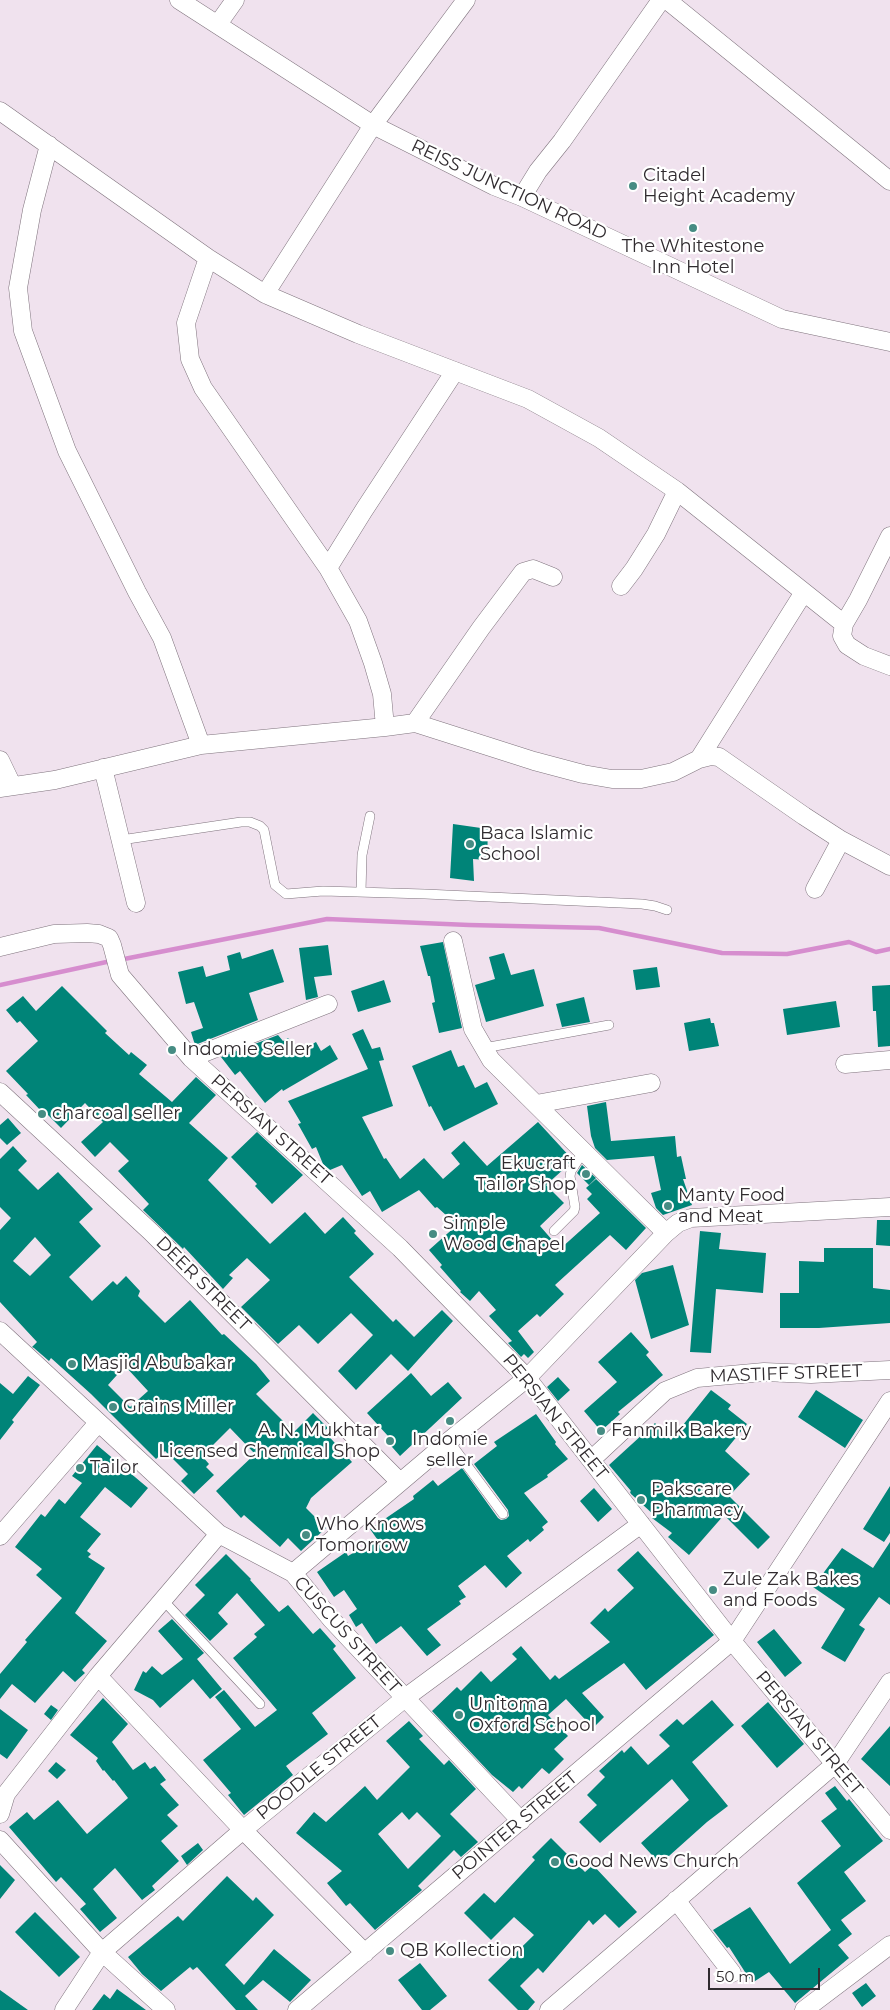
<!DOCTYPE html>
<style>
body{margin:0}
#map{position:relative;width:890px;height:2010px;overflow:hidden;background:#f0e2ee;font-family:Montserrat,sans-serif}
canvas{display:block}
.scale{position:absolute;left:708px;top:1968px;width:112px;height:22px;box-sizing:border-box;border:2px solid #302b2f;border-top:0;padding-left:6px;font-size:15px;line-height:18px;white-space:nowrap;color:#302b2f;-webkit-text-stroke:4px #fff;paint-order:stroke}
</style>
<div id="map">
<canvas width="890" height="2010"></canvas>
<div class="scale">50 m</div>
</div>
<script>
const c = document.querySelector('canvas').getContext('2d');
c.lineJoin = 'round';
const shape = rows => new Path2D(rows.map(r => 'M' + r).join(''));
function stroke(path, color, width, dash) { c.strokeStyle = color; c.lineWidth = width; c.lineCap = dash ? 'butt' : 'round'; c.setLineDash(dash || []); c.stroke(path); }
function paint(path, color) { c.fillStyle = color; c.fill(path, 'evenodd'); }
function write(font, color, halo, rows, align = 'center') {
  c.font = font + ' Montserrat,sans-serif'; c.lineWidth = 4.5; c.setLineDash([]); c.textBaseline = 'middle'; c.strokeStyle = halo; c.fillStyle = color; for (const [text, x, y, turn = 0] of rows) {
    c.save(); c.translate(x, y); c.rotate((+turn || 0) * Math.PI / 180); c.textAlign = isNaN(turn) ? turn : align; if (halo) c.strokeText(text, 0, 0); c.fillText(text, 0, 0); c.restore();
  }
}
stroke(shape([
 [119,960,327,919,469,925,599,928,722,953,787,954,849,942,876,952,890,949],
 [0,985,111,961]
]), '#d68dce', 4.5);
paint(shape([
 [453,824,488,829,487,860,473,859,474,881,450,878],
 [443,942,462,1028,439,1033,432,1003,435,1002,430,976,428,976,420,946],
 [328,945,332,975,314,977,318,997,306,1000,299,948],
 [273,949,284,982,249,993,258,1020,195,1045,191,1032,203,1028,194,1002,186,1004,178,972,203,966,206,977,230,970,227,956,240,952,242,959],
 [504,953,511,975,534,969,544,1006,486,1022,475,985,495,979,489,957],
 [657,967,660,987,636,990,633,970],
 [384,980,391,1002,358,1012,351,991],
 [890,985,890,1046,878,1047,876,1011,873,1011,872,986],
 [62,986,107,1031,105,1033,129,1055,131,1052,147,1065,139,1074,172,1102,196,1077,216,1095,189,1123,228,1158,208,1180,270,1244,305,1212,325,1234,343,1217,356,1231,354,1233,374,1254,349,1277,393,1322,396,1319,414,1337,442,1310,453,1321,408,1371,391,1354,356,1390,338,1371,373,1335,351,1313,318,1344,299,1325,278,1344,241,1307,270,1280,247,1258,229,1275,233,1278,223,1289,184,1247,183,1249,143,1210,149,1204,118,1171,129,1161,110,1142,95,1157,81,1142,103,1122,85,1103,61,1128,44,1111,42,1112,26,1095,28,1094,6,1071,38,1041,20,1021,17,1023,6,1010,23,996,36,1011],
 [584,997,590,1022,562,1027,556,1004],
 [836,1001,840,1027,787,1035,783,1009],
 [710,1018,711,1023,714,1023,719,1046,689,1051,684,1023],
 [363,1029,372,1049,380,1047,384,1060,379,1061,393,1106,362,1117,384,1159,386,1158,400,1179,424,1158,443,1179,460,1164,451,1153,464,1141,487,1166,538,1122,572,1159,565,1168,546,1185,564,1203,540,1226,560,1249,600,1213,587,1199,592,1194,586,1188,596,1179,646,1228,626,1250,610,1235,555,1285,564,1294,540,1317,537,1314,518,1331,534,1352,528,1358,524,1354,521,1357,508,1343,512,1341,489,1316,496,1310,479,1291,470,1301,460,1292,461,1291,440,1267,442,1265,429,1250,457,1225,437,1207,435,1208,419,1190,382,1212,370,1191,362,1196,342,1165,330,1170,323,1164,316,1147,312,1149,298,1124,301,1123,288,1101,368,1069,352,1034],
 [278,1035,283,1041,288,1038,298,1052,316,1042,321,1051,330,1045,338,1059,283,1091,282,1089,265,1103,240,1071,235,1075,221,1057],
 [451,1050,458,1067,464,1065,475,1088,487,1082,498,1104,444,1131,431,1106,429,1107,412,1066],
 [606,1102,611,1141,675,1136,677,1157,681,1156,686,1179,683,1179,692,1205,663,1215,656,1208,651,1193,661,1190,654,1156,607,1160,595,1148,591,1136,587,1106],
 [8,1118,21,1133,7,1145,0,1138,0,1125],
 [257,1132,303,1175,272,1204,255,1186,257,1184,231,1157],
 [13,1146,27,1161,18,1170,38,1190,58,1172,93,1209,79,1222,101,1246,69,1277,92,1301,113,1281,117,1285,126,1276,140,1291,138,1296,165,1323,190,1300,222,1335,224,1334,256,1364,270,1381,256,1394,294,1432,313,1413,328,1428,324,1431,352,1462,311,1498,306,1508,326,1528,301,1551,288,1538,280,1547,244,1515,241,1518,216,1491,255,1454,230,1428,202,1456,209,1464,206,1467,214,1475,194,1494,181,1481,188,1474,165,1451,156,1459,91,1394,51,1358,49,1361,34,1348,32,1347,37,1342,0,1302,0,1230,11,1218,0,1207,0,1159],
 [35,1237,51,1255,30,1276,13,1261],
 [125,1366,148,1391,130,1407,108,1385],
 [582,1165,596,1178,589,1185,577,1173],
 [877,1220,890,1220,890,1246,876,1245],
 [700,1231,721,1233,719,1249,766,1253,763,1293,716,1289,711,1353,690,1352],
 [824,1248,873,1248,873,1288,890,1290,890,1323,819,1328,780,1328,780,1293,799,1293,799,1261,824,1262],
 [673,1265,689,1325,651,1339,635,1280,642,1273],
 [631,1332,649,1352,646,1355,663,1375,618,1412,620,1414,601,1431,584,1411,617,1382,598,1362],
 [411,1373,431,1396,448,1382,462,1398,400,1456,385,1439,388,1436,367,1413],
 [28,1376,40,1385,12,1420,14,1422,0,1440,0,1383,13,1394],
 [558,1377,570,1390,558,1401,547,1387],
 [711,1390,731,1405,728,1409,747,1424,725,1451,750,1474,729,1496,770,1537,758,1549,724,1515,689,1555,668,1537,672,1533,652,1518,654,1515,631,1494,630,1492,631,1491,609,1465,655,1423,671,1440],
 [816,1390,863,1420,845,1448,798,1417],
 [536,1414,556,1442,555,1444,568,1459,547,1475,548,1477,524,1493,548,1522,542,1527,544,1530,530,1542,528,1539,507,1556,522,1573,506,1588,485,1565,458,1586,466,1597,459,1601,461,1604,427,1629,441,1645,427,1656,401,1626,376,1644,362,1623,356,1627,349,1615,357,1609,344,1590,334,1597,317,1572,346,1552,348,1556,377,1539,370,1529,414,1499,413,1496,433,1480,438,1486,462,1468,498,1518,501,1520,506,1519,509,1516,508,1510,474,1464,497,1446,494,1442],
 [97,1445,148,1488,131,1508,105,1487,80,1517,101,1534,87,1551,91,1554,88,1557,105,1568,75,1613,107,1641,82,1670,85,1673,75,1682,63,1671,35,1703,12,1684,0,1699,0,1674,27,1642,25,1640,62,1598,36,1575,42,1569,15,1547,41,1514,45,1517,59,1499,65,1504,82,1483,72,1476],
 [890,1486,890,1533,884,1542,863,1529],
 [594,1488,612,1509,598,1522,580,1501],
 [890,1542,890,1605,879,1597,859,1625,865,1629,845,1662,821,1648,845,1609,813,1587,842,1548,873,1568],
 [638,1551,714,1635,646,1690,624,1663,582,1693,604,1717,593,1728,566,1699,548,1715,568,1736,554,1749,564,1759,549,1774,542,1768,522,1789,519,1786,513,1792,492,1775,432,1711,457,1687,461,1691,481,1671,491,1682,517,1659,512,1654,521,1646,550,1680,555,1675,559,1679,610,1642,590,1623,605,1608,608,1612,634,1588,617,1570],
 [226,1554,251,1579,250,1580,279,1612,288,1605,313,1634,320,1628,336,1646,333,1649,356,1678,312,1713,328,1734,286,1766,293,1775,244,1815,228,1795,231,1793,203,1760,241,1729,215,1697,224,1690,255,1727,277,1710,233,1658,257,1637,254,1634,265,1625,237,1593,218,1613,228,1624,210,1641,185,1615,205,1595,195,1585],
 [172,1619,204,1653,197,1659,222,1689,210,1699,193,1679,160,1708,153,1700,134,1690,143,1671,146,1673,152,1666,162,1675,183,1659,158,1631],
 [774,1629,802,1663,785,1677,757,1642],
 [103,1698,128,1724,112,1742,133,1770,145,1762,150,1769,155,1766,166,1780,160,1784,179,1805,167,1815,178,1826,161,1841,179,1861,152,1886,155,1890,142,1900,115,1868,93,1889,117,1918,100,1932,80,1909,86,1904,61,1877,56,1882,9,1827,27,1812,34,1820,58,1800,87,1834,128,1798,114,1780,113,1781,104,1770,103,1771,96,1761,98,1758,70,1735],
 [712,1700,734,1725,692,1762,728,1806,707,1822,660,1864,641,1843,689,1800,672,1779,600,1843,579,1822,597,1805,587,1795,605,1777,599,1771,622,1750,624,1753,631,1746,648,1765,670,1746,659,1735,677,1719,683,1725],
 [768,1702,804,1744,777,1768,741,1726],
 [51,1705,58,1710,51,1720,44,1714],
 [0,1709,28,1730,7,1759,0,1754],
 [409,1721,423,1736,419,1739,444,1765,449,1760,476,1789,450,1814,478,1842,461,1857,454,1850,418,1886,422,1890,375,1930,350,1903,346,1906,327,1883,342,1871,296,1833,314,1812,326,1822,365,1786,377,1800,410,1767,386,1741],
 [402,1812,409,1820,417,1812,441,1836,408,1869,378,1834],
 [890,1726,890,1786,861,1759],
 [56,1762,66,1770,57,1779,48,1771],
 [835,1786,847,1801,849,1799,883,1841,844,1872,866,1901,841,1920,852,1934,838,1945,849,1958,795,2003,769,1972,752,1983,729,1947,727,1948,713,1930,750,1907,790,1964,831,1930,797,1883,841,1846,821,1821,837,1809,825,1793],
 [551,1838,585,1872,593,1865,637,1912,619,1928,605,1914,593,1925,589,1920,543,1973,538,1968,520,1986,535,2002,528,2010,518,2010,488,1980,534,1935,514,1917,491,1940,464,1913,484,1893,495,1903,535,1860,532,1857],
 [198,1843,203,1850,187,1865,181,1856],
 [0,1865,15,1880,0,1899],
 [227,1876,253,1901,256,1897,274,1915,225,1965,244,1985,274,1949,311,1980,290,2002,263,1980,245,1996,258,2010,236,2010,197,1967,193,1970,190,1967,161,1991,142,1974,128,1957,178,1916,183,1921],
 [35,1912,80,1957,59,1977,15,1932],
 [420,1963,447,1996,430,2010,422,2010,398,1980],
 [866,1983,876,1996,862,2007,852,1993],
 [117,1989,146,2010,92,2010,104,1994,110,1999],
 [0,1990,28,2010,0,2010]
]), '#008478');
const service = shape([
 [121,840,241,822,250,822,260,826,264,830,275,885,286,894,323,891,425,894,642,904,655,906,667,910],
 [361,892,362,855,370,816],
 [484,1048,609,1025],
 [554,1231,574,1211,575,1207,570,1176,571,1171,584,1151],
 [449,1441,503,1514],
 [163,1600,260,1704]
]);
const minor = shape([
 [179,0,373,125,494,186,522,197,782,319,890,342],
 [667,0,890,181],
 [218,24,235,0],
 [0,111,208,258,265,294,358,334,528,399,599,438,677,491,844,624],
 [49,145,32,210,18,288,23,331,67,451,137,592,162,638,201,745],
 [522,197,538,171,562,141,661,0],
 [208,258,186,323,190,359,203,388,328,568,358,621,373,663,382,694,385,727],
 [265,294,373,125,466,0],
 [890,536,858,600,844,624,842,636,847,645,864,656,890,666],
 [328,568,364,510,455,371],
 [621,586,634,569,656,534,677,491],
 [415,723,481,628,523,572,533,569,553,577],
 [699,759,804,592],
 [0,760,12,785],
 [103,768,136,903],
 [0,788,55,780,201,745,385,727,415,723,534,761,583,774,612,779,641,779,673,772,699,759,711,756,719,757,804,816,841,840,890,866],
 [815,889,841,840],
 [453,941,473,1029,491,1060,666,1233],
 [0,947,54,934,87,933,99,934,109,938,112,945,120,975,191,1058,400,1248,527,1378,732,1641,890,1830],
 [191,1058,328,1004],
 [845,1064,890,1060],
 [0,1092,151,1232,400,1482],
 [536,1104,651,1083],
 [0,1331,219,1534,293,1573,331,1619,521,1821],
 [591,1460,665,1391,697,1378,764,1372,811,1374,890,1370],
 [0,1536,98,1423],
 [293,1573,449,1441,527,1378,666,1233,678,1223,691,1218,890,1207],
 [98,1676,243,1830,365,1953],
 [0,1814,6,1794,98,1676,219,1534],
 [0,1840,102,1952,166,2010],
 [676,1900,732,1973],
 [64,2010,102,1952,243,1830,405,1698,641,1524],
 [297,2010,732,1641,890,1401],
 [549,2010,835,1764,890,1682],
 [804,2010,890,1945]
]);
stroke(service, '#7f737d', 10);
stroke(minor, '#7f737d', 19);
stroke(service, '#fff', 9);
stroke(minor, '#fff', 18);
for (const [x, y, r, color] of [
 [633,186,5,"#468c83"],
 [693,228,5,"#468c83"],
 [470,844,5,"#468c83"],
 [172,1050,5,"#468c83"],
 [42,1114,5,"#468c83"],
 [586,1174,5,"#468c83"],
 [668,1206,5,"#468c83"],
 [433,1234,5,"#468c83"],
 [72,1364,5,"#468c83"],
 [113,1407,5,"#468c83"],
 [450,1421,5,"#468c83"],
 [601,1431,5,"#468c83"],
 [390,1441,5,"#468c83"],
 [80,1468,5,"#468c83"],
 [641,1500,5,"#468c83"],
 [306,1535,5,"#468c83"],
 [713,1590,5,"#468c83"],
 [459,1715,5,"#468c83"],
 [555,1862,5,"#468c83"],
 [390,1951,5,"#468c83"]
]) { const dot = new Path2D(); dot.arc(x, y, r, 0, 2 * Math.PI); c.fillStyle = color; c.fill(dot); stroke(dot, '#fff', 2); }
write('18px', '#302b2f', '#fff', [
 ["Citadel",643,176],
 ["Height Academy",643,197],
 ["The Whitestone",693,247,"center"],
 ["Inn Hotel",693,268,"center"],
 ["Baca Islamic",480,834],
 ["School",480,855],
 ["Indomie Seller",182,1050],
 ["charcoal seller",52,1114],
 ["Ekucraft",576,1164,"right"],
 ["Tailor Shop",576,1185,"right"],
 ["Manty Food",678,1196],
 ["and Meat",678,1217],
 ["Simple",443,1224],
 ["Wood Chapel",443,1245],
 ["Masjid Abubakar",82,1364],
 ["Grains Miller",123,1407],
 ["A. N. Mukhtar",380,1431,"right"],
 ["Licensed Chemical Shop",380,1452,"right"],
 ["Fanmilk Bakery",611,1431],
 ["Indomie",450,1440,"center"],
 ["seller",450,1461,"center"],
 ["Tailor",90,1468],
 ["Pakscare",651,1490],
 ["Pharmacy",651,1511],
 ["Who Knows",316,1525],
 ["Tomorrow",316,1546],
 ["Zule Zak Bakes",723,1580],
 ["and Foods",723,1601],
 ["Unitoma",469,1705],
 ["Oxford School",469,1726],
 ["Good News Church",565,1862],
 ["QB Kollection",400,1951]
], 'left');
write('18px', '#302b2f', '#fff', [
 ["REISS JUNCTION ROAD",509,190,25],
 ["PERSIAN STREET",271,1130,42],
 ["DEER STREET",203,1284,45],
 ["MASTIFF STREET",786,1374,-2],
 ["PERSIAN STREET",555,1417,51],
 ["CUSCUS STREET",347,1635,48],
 ["PERSIAN STREET",809,1733,50],
 ["POODLE STREET",319,1768,-39],
 ["POINTER STREET",515,1826,-40]
]);
</script>
